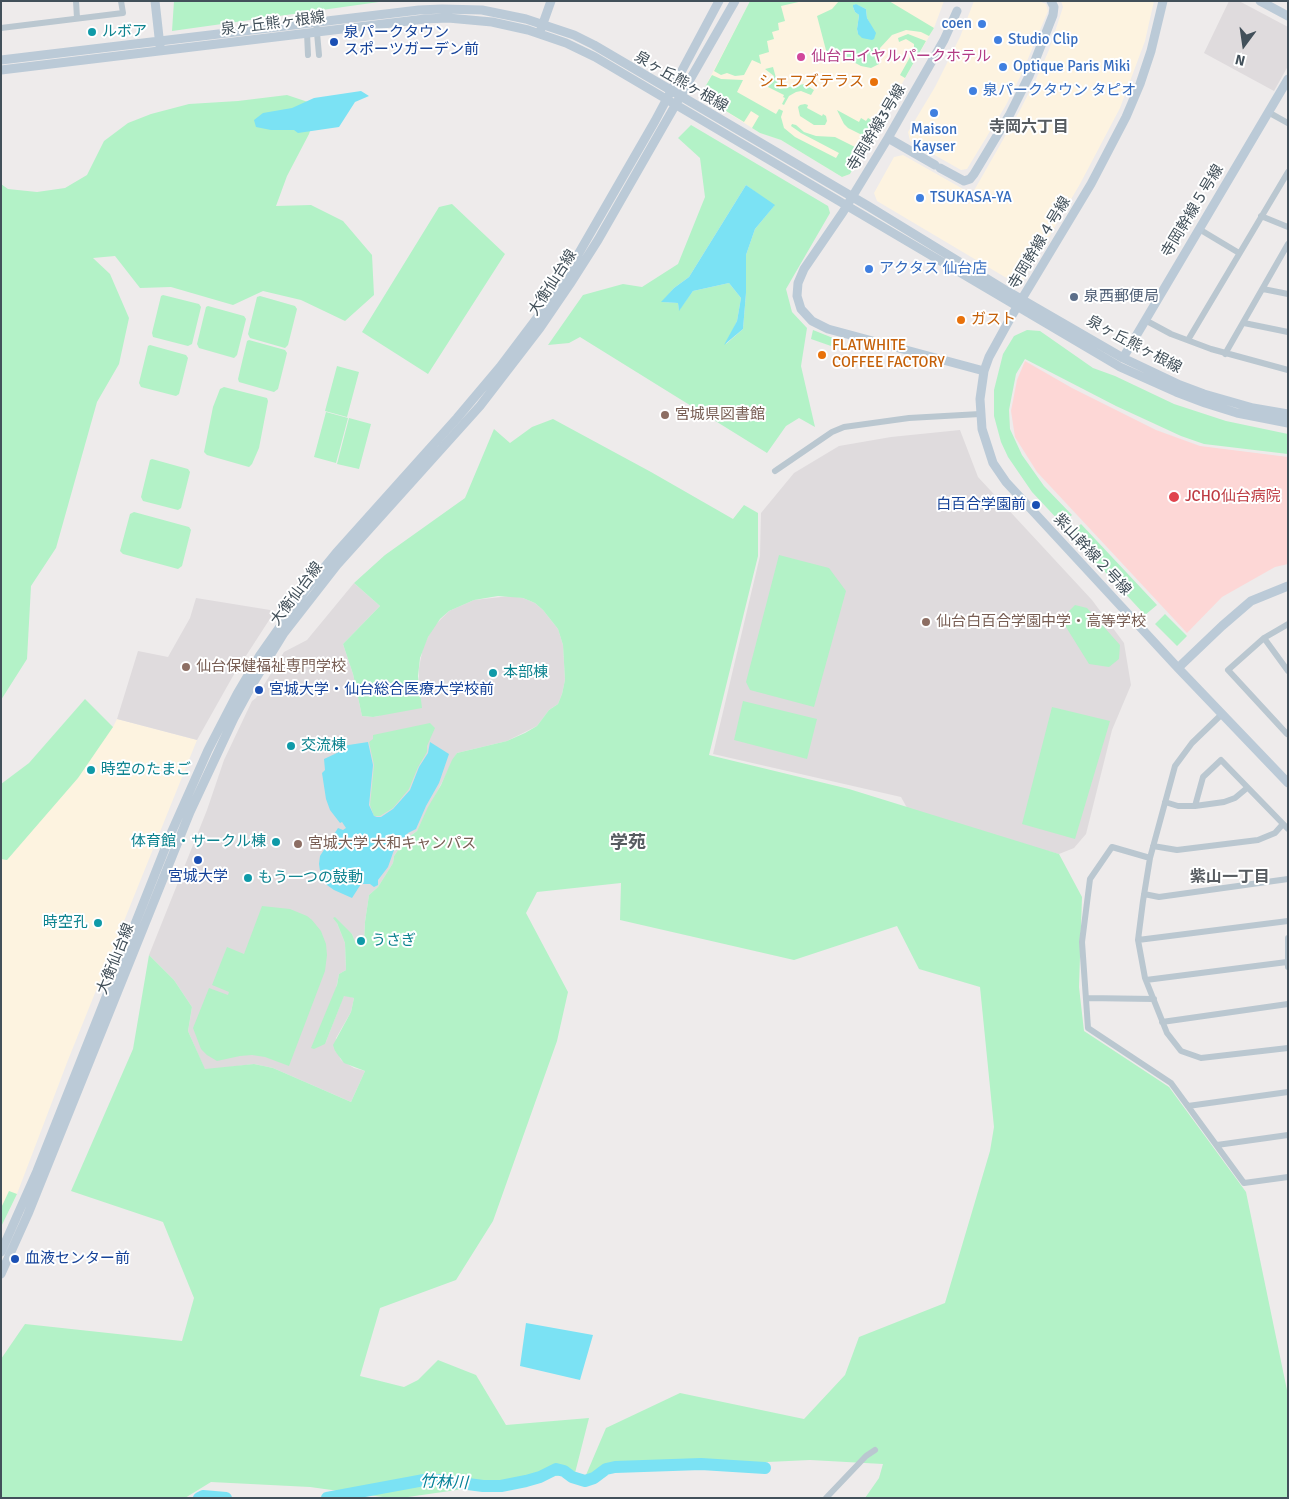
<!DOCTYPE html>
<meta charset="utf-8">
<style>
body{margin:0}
#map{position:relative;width:1289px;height:1499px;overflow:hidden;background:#eeebeb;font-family:Signika,sans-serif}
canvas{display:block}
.frame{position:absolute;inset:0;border:2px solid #42505a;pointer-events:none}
.north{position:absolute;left:1219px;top:20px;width:50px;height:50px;-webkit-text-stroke:4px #fff;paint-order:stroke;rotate:194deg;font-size:14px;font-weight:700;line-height:20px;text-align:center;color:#42505a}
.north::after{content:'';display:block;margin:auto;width:18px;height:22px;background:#42505a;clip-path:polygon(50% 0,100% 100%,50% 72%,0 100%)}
</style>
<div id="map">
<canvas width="1289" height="1499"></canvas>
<div class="frame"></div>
<div class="north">N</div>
</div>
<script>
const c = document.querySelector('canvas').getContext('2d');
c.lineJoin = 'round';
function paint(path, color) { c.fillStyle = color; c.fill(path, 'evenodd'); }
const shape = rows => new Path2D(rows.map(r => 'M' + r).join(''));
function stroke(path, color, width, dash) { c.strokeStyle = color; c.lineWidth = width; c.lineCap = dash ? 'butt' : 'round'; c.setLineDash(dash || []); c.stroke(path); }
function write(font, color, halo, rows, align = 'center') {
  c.font = font + ' Signika,"Noto Sans JP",sans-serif'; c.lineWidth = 4; c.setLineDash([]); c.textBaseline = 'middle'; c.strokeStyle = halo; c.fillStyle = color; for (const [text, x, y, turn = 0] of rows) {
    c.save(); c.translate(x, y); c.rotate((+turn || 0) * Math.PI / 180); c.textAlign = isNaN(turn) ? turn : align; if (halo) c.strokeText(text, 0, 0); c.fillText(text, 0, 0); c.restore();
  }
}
paint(shape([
 [750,1,944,1,934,28,850,174,842,177,781,140,760,133,711,102,705,87],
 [974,1,1039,1,1046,4,1048,11,1022,73,1006,105,967,169,961,170,910,141,908,132,935,87,960,37],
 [1061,1,1154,1,1145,41,1120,108,1080,184,1020,286,877,201,874,193,894,157,903,155,972,194,1020,110,1036,79,1049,50,1063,7],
 [117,719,197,740,68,1060,17,1194,1,1227,1,859,7,860,113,727]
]), '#fdf3e0');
paint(shape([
 [1229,1,1239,1,1288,27,1288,66,1274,91,1204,53],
 [960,430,978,477,1092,600,1124,643,1131,685,1112,730,1086,834,1074,848,1059,854,911,815,901,797,713,754,760,556,761,513,794,473,839,446,891,437],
 [354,583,380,606,343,644,353,674,362,716,372,717,379,716,419,688,419,668,423,647,433,627,449,611,474,600,510,596,523,598,535,603,543,610,558,629,563,645,565,680,562,694,558,704,549,710,537,726,507,741,457,753,417,831,405,840,394,856,393,863,378,887,369,895,365,922,364,945,356,944,352,934,337,923,345,943,346,970,339,974,325,1044,344,995,354,998,351,1012,336,1038,335,1051,339,1055,341,1060,354,1068,365,1071,351,1102,273,1068,254,1064,205,1070,188,1031,192,1007,174,980,149,955,207,810,224,760,252,701,256,698,284,652,307,640],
 [196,598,270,610,273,614,233,676,197,740,117,719,138,651,168,657,190,618]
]), '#dfdbdd');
paint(shape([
 [1025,361,1072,388,1156,430,1200,446,1288,457,1288,564,1275,567,1222,597,1187,633,1037,472,1015,437,1011,411,1017,380]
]), '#fdd7d6');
paint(shape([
 [174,1,386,1,172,31],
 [750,1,803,1,781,6,785,21,778,23,779,30,772,32,774,39,767,41,769,52,759,55,761,64,752,60,744,75,735,76,727,73,721,75,714,71],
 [839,1,889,1,934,28,929,36,921,32,906,30,892,35,880,48,879,64,871,68,861,66,840,55,832,56,827,54,817,16,832,9],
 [855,4,866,9,867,18,871,26,858,34,857,29,859,15,855,12,853,7],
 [908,34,926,41,905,78,900,75,914,50,914,44,906,39,899,42,898,38],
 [773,67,779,89,804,84,814,90,811,95,801,91,796,92,789,96,784,105,782,104,785,98,783,97,784,95,768,87,774,76,765,69],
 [712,75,721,79,743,80,737,92,776,114,779,109,783,111,781,117,784,128,795,137,836,158,839,153,801,133,791,126,792,124,796,125,804,132,816,136,835,137,863,151,850,174,842,177,781,140,760,133,752,128,759,116,751,111,744,122,711,102,705,87],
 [287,95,311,103,316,113,309,134,287,176,276,206,311,205,343,221,372,255,374,295,345,321,301,300,263,291,233,305,171,287,140,288,115,256,93,258,110,274,129,318,119,364,97,402,56,548,31,586,27,659,1,700,1,184,8,189,37,192,65,188,87,175,104,141,128,123,151,114,189,104,238,101],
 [805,104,808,105,807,108,822,116,823,114,826,116,827,121,825,125,814,125,800,116,798,107,800,105],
 [837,110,859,122,861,118,866,121,868,118,875,122,881,112,884,114,870,139,848,128,844,124],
 [691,125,828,206,830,213,786,289,792,312,807,328,801,366,815,427,799,418,786,426,767,453,580,337,569,343,548,345,583,295,623,284,642,287,678,264,705,197,700,158,678,138],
 [746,185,774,206,755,229,746,255,746,293,743,329,726,344,737,321,741,298,729,283,693,291,679,310,678,303,662,302,674,288,689,277],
 [452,204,505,254,428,374,362,332,439,207],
 [163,295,199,304,201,307,192,344,188,346,153,337,152,333,161,296],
 [260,296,295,306,297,309,288,345,285,348,250,338,248,334,257,297],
 [208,306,244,316,246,319,237,355,234,358,199,348,197,344,206,307],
 [813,330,833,338,831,346,811,339],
 [1027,330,1040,331,1093,368,1115,376,1174,404,1226,421,1288,434,1288,454,1204,444,1181,436,1116,406,1025,359,1016,374,1009,410,1010,429,1022,455,1044,486,1072,515,1062,524,1032,492,1008,457,1001,442,994,416,994,390,1003,354,1014,336],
 [249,340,285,350,287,353,278,389,274,392,239,382,238,379,247,341],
 [150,345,186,355,188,358,179,394,176,396,141,387,139,383,148,346],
 [337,366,359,372,347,417,325,411],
 [224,387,267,398,268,401,259,448,252,464,249,467,207,455,204,452,213,407,220,389],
 [326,412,348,418,336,463,314,457],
 [349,418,371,424,359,469,337,464],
 [553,419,651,472,733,519,744,505,758,513,758,556,709,755,849,789,1059,854,1082,897,1079,987,1084,1031,1169,1087,1246,1192,1288,1395,1288,1498,865,1498,879,1478,883,1464,810,1460,683,1466,586,1475,606,1428,680,1393,804,1419,845,1375,859,1337,945,1303,990,1151,994,1127,980,987,919,969,897,926,794,960,620,920,621,883,537,892,526,913,568,992,557,1041,493,1221,456,1280,380,1308,360,1376,404,1387,418,1380,438,1360,476,1375,506,1425,589,1418,575,1473,401,1498,390,1498,310,1487,211,1482,185,1498,1,1498,1,1359,25,1324,182,1341,194,1298,163,1222,71,1191,133,1049,149,955,174,980,192,1007,188,1031,205,1069,254,1064,273,1068,351,1102,365,1071,344,1063,335,1051,333,1045,351,1012,354,998,344,996,325,1044,314,1049,311,1048,337,985,339,974,346,970,345,943,337,923,333,918,335,917,352,934,356,944,364,945,365,922,369,895,378,887,393,863,394,856,405,840,417,831,428,807,441,785,452,760,457,753,507,741,525,733,537,726,549,710,558,704,562,694,565,680,563,645,558,629,543,610,535,603,523,598,498,596,474,600,449,611,440,619,428,637,420,658,418,676,422,708,373,717,362,716,353,674,343,644,380,606,354,583,385,555,465,498,494,429,510,443,532,427],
 [152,459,188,469,190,472,181,508,178,510,143,501,141,497,150,460],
 [134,512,189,527,191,530,182,566,178,569,123,554,120,551,130,514],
 [1081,524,1157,605,1145,615,1070,534],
 [779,555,829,568,846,591,814,707,750,690,746,682],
 [1075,605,1087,608,1120,645,1119,659,1109,667,1089,664,1061,619],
 [1165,614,1187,636,1177,646,1155,624],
 [85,699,113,727,78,778,7,860,1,859,1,784,29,763],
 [743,701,817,719,807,759,734,740],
 [1052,707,1110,721,1075,839,1022,824],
 [430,723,435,728,427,746,427,752,418,767,409,789,393,808,380,816,374,816,370,805,374,765,369,742,373,739,373,735],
 [262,906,290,909,307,916,312,920,321,931,326,944,327,955,325,971,289,1066,265,1057,252,1055,240,1056,217,1061,207,1055,201,1049,193,1028,209,988,228,995,229,992,212,985,227,947,244,954],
 [9,1191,17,1194,1,1227,1,1208]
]), '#b3f2c7');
paint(shape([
 [856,4,866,9,867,18,876,33,874,39,872,40,862,38,858,34,857,29,859,15,855,12,853,7,853,5],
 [361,91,369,96,355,102,339,127,298,133,294,130,271,130,256,127,254,120,263,113,292,108,314,98],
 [746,185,775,205,755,229,746,255,746,293,743,329,724,345,737,321,741,298,729,283,693,291,679,311,678,303,661,302,674,288,689,277],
 [368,742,373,765,369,805,374,816,377,817,381,817,393,809,410,790,419,767,428,753,430,742,449,754,439,783,426,806,416,829,408,833,394,850,388,867,378,880,378,885,374,887,370,884,361,884,352,898,334,890,327,885,321,878,319,864,320,856,338,828,343,830,346,828,342,822,340,823,330,810,326,799,322,773,325,770,324,759,339,752,342,746],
 [526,1323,593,1335,580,1380,520,1366]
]), '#7be2f4');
stroke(shape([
 [199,1498,203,1496,226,1498],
 [327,1498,424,1480,438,1480,483,1486,501,1486,526,1481,540,1477,556,1469,564,1471,572,1477,585,1481,594,1478,606,1469,615,1467,701,1464,765,1468]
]), '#7be2f4', 12);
stroke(shape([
 [76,1,77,18],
 [316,22,319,55],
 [1,28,123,13,121,1],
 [307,33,308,55],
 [1268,112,1288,123],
 [1261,216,1288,227],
 [1199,229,1239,253],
 [1263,289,1288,294],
 [1145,320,1171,334,1211,349,1288,370],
 [1244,323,1288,332],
 [1188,340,1288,172],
 [1225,354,1288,244],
 [775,471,832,432,844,427,909,418,980,414],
 [1288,624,1264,638,1228,670,1287,734,1288,733],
 [1264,638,1288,671],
 [1222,714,1192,743,1175,766,1150,858,1143,901,1138,940,1145,978,1167,1033,1181,1051,1201,1058,1288,1048],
 [1165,802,1178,806,1195,806,1224,802,1235,798,1247,788],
 [1195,806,1203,777,1221,760,1288,829],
 [1153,846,1177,850,1258,840,1275,833,1283,824],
 [1150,858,1112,847,1090,879,1082,942,1088,1028,1171,1083,1244,1183,1288,1177],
 [1144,894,1159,897,1288,879],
 [1288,938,1288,967],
 [1138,940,1288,921],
 [1146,980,1287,962],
 [1086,998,1154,999],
 [1162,1022,1288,1004],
 [1188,1106,1288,1092],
 [1217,1145,1288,1135],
 [826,1498,866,1456,875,1450]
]), '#bac7d0', 6);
stroke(shape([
 [155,1,160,46],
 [1163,1,1151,51,1140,84,1126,117,1091,184,1011,317,989,357,984,371,980,399,982,429,993,463,1006,482,1178,668,1288,783],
 [1260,1,1288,16],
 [957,11,944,40,888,138,843,212,804,269,798,283,797,296,801,309,812,321,828,329,984,371],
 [541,29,551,1],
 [1,60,419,10,442,9,482,10,526,19,574,35,594,45,868,206,1007,291,1123,358,1180,385,1204,394,1253,408,1288,414],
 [1,70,425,19,448,18,492,22,528,30,566,43,595,57,1120,367,1176,392,1205,403,1237,413,1288,423],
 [888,138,935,165],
 [940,168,964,181,970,179,974,174,1010,114,1029,76,1053,15,1054,7,1051,1],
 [1123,358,1288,79],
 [1178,668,1222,626,1251,601,1288,586],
 [1,1252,37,1171,172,831,208,750,237,694,260,655,305,591,336,553,457,418,500,367,543,310,572,265,655,121,719,1],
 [1,1274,28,1214,190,812,234,718,252,685,284,633,337,565,480,406,540,328,570,284,598,240,735,1]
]), '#bbcad7', 9);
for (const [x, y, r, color] of [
 [982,24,5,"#3f7fe0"],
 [92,32,5,"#0f9aa8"],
 [998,40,5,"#3f7fe0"],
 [334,42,5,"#1a4fb4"],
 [801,57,5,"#d1479c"],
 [1003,67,5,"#3f7fe0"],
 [874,82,5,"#e8710a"],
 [973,91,5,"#3f7fe0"],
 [934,113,5,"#3f7fe0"],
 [920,198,5,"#3f7fe0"],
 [869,269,5,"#3f7fe0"],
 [1074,297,5,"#5c6f8a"],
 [961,320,5,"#e8710a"],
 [822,355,5,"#e8710a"],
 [665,415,5,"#8d6e63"],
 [1174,497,6,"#e0444e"],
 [1036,505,5,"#1a4fb4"],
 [926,622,5,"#8d6e63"],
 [186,667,5,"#8d6e63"],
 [493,673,5,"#0f9aa8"],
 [259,690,5,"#1a4fb4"],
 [291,746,5,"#0f9aa8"],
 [91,770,5,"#0f9aa8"],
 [276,842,5,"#0f9aa8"],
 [298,844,5,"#8d6e63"],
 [198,860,5,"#1a4fb4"],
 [248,878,5,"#0f9aa8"],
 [98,923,5,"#0f9aa8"],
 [361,941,5,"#0f9aa8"],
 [15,1259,5,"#1a4fb4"]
]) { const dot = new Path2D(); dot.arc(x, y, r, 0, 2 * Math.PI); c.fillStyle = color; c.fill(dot); stroke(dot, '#fff', 2); }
write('15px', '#42505a', '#fff', [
 ["泉ヶ丘熊ヶ根線",273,24,-7],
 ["泉ヶ丘熊ヶ根線",681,82,30],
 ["寺岡幹線3号線",877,128,-59],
 ["寺岡幹線５号線",1193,211,-59],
 ["寺岡幹線４号線",1040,243,-59],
 ["大衡仙台線",553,283,-57],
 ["泉ヶ丘熊ヶ根線",1134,345,28],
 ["紫山幹線２号線",1092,555,47],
 ["大衡仙台線",297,594,-53],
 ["大衡仙台線",116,959,-68]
]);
write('15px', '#366cbe', '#fff', [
 ["coen",972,24,"right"],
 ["Studio Clip",1008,40],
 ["Optique Paris Miki",1013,67],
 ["泉パークタウン タピオ",983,91],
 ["Maison",934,130,"center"],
 ["Kayser",934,147,"center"],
 ["TSUKASA-YA",930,198],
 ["アクタス 仙台店",879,269]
], 'left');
write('15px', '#0d838f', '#fff', [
 ["ルボア",102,32],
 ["本部棟",503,673],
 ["交流棟",301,746],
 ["時空のたまご",101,770],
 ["体育館・サークル棟",266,842,"right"],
 ["もう一つの鼓動",258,878],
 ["時空孔",88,923,"right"],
 ["うさぎ",371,941]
], 'left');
write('15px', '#164399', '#fff', [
 ["泉パークタウン",344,33],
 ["スポーツガーデン前",344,50],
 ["白百合学園前",1026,505,"right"],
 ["宮城大学・仙台総合医療大学校前",269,690],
 ["宮城大学",198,877,"center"],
 ["血液センター前",25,1259]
], 'left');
write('15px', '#b23c85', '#fff', [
 ["仙台ロイヤルパークホテル",811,57]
], 'left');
write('15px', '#c56008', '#fff', [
 ["シェフズテラス",864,82,"right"],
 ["ガスト",971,320],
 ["FLATWHITE",832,346],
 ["COFFEE FACTORY",832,363]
], 'left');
write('15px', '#4e5e75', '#fff', [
 ["泉西郵便局",1084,297]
], 'left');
write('15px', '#785e54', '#fff', [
 ["宮城県図書館",675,415],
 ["仙台白百合学園中学・高等学校",936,622],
 ["仙台保健福祉専門学校",196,667],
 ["宮城大学 大和キャンパス",308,844]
], 'left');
write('15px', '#be3a42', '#fff', [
 ["JCHO仙台病院",1185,497]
], 'left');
write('bold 16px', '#575c61', '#fff', [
 ["寺岡六丁目",1029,128],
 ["紫山一丁目",1230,878]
]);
write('italic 16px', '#038197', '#fff', [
 ["竹林川",444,1483,2]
]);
write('bold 18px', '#575c61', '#fff', [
 ["学苑",628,843]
]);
</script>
